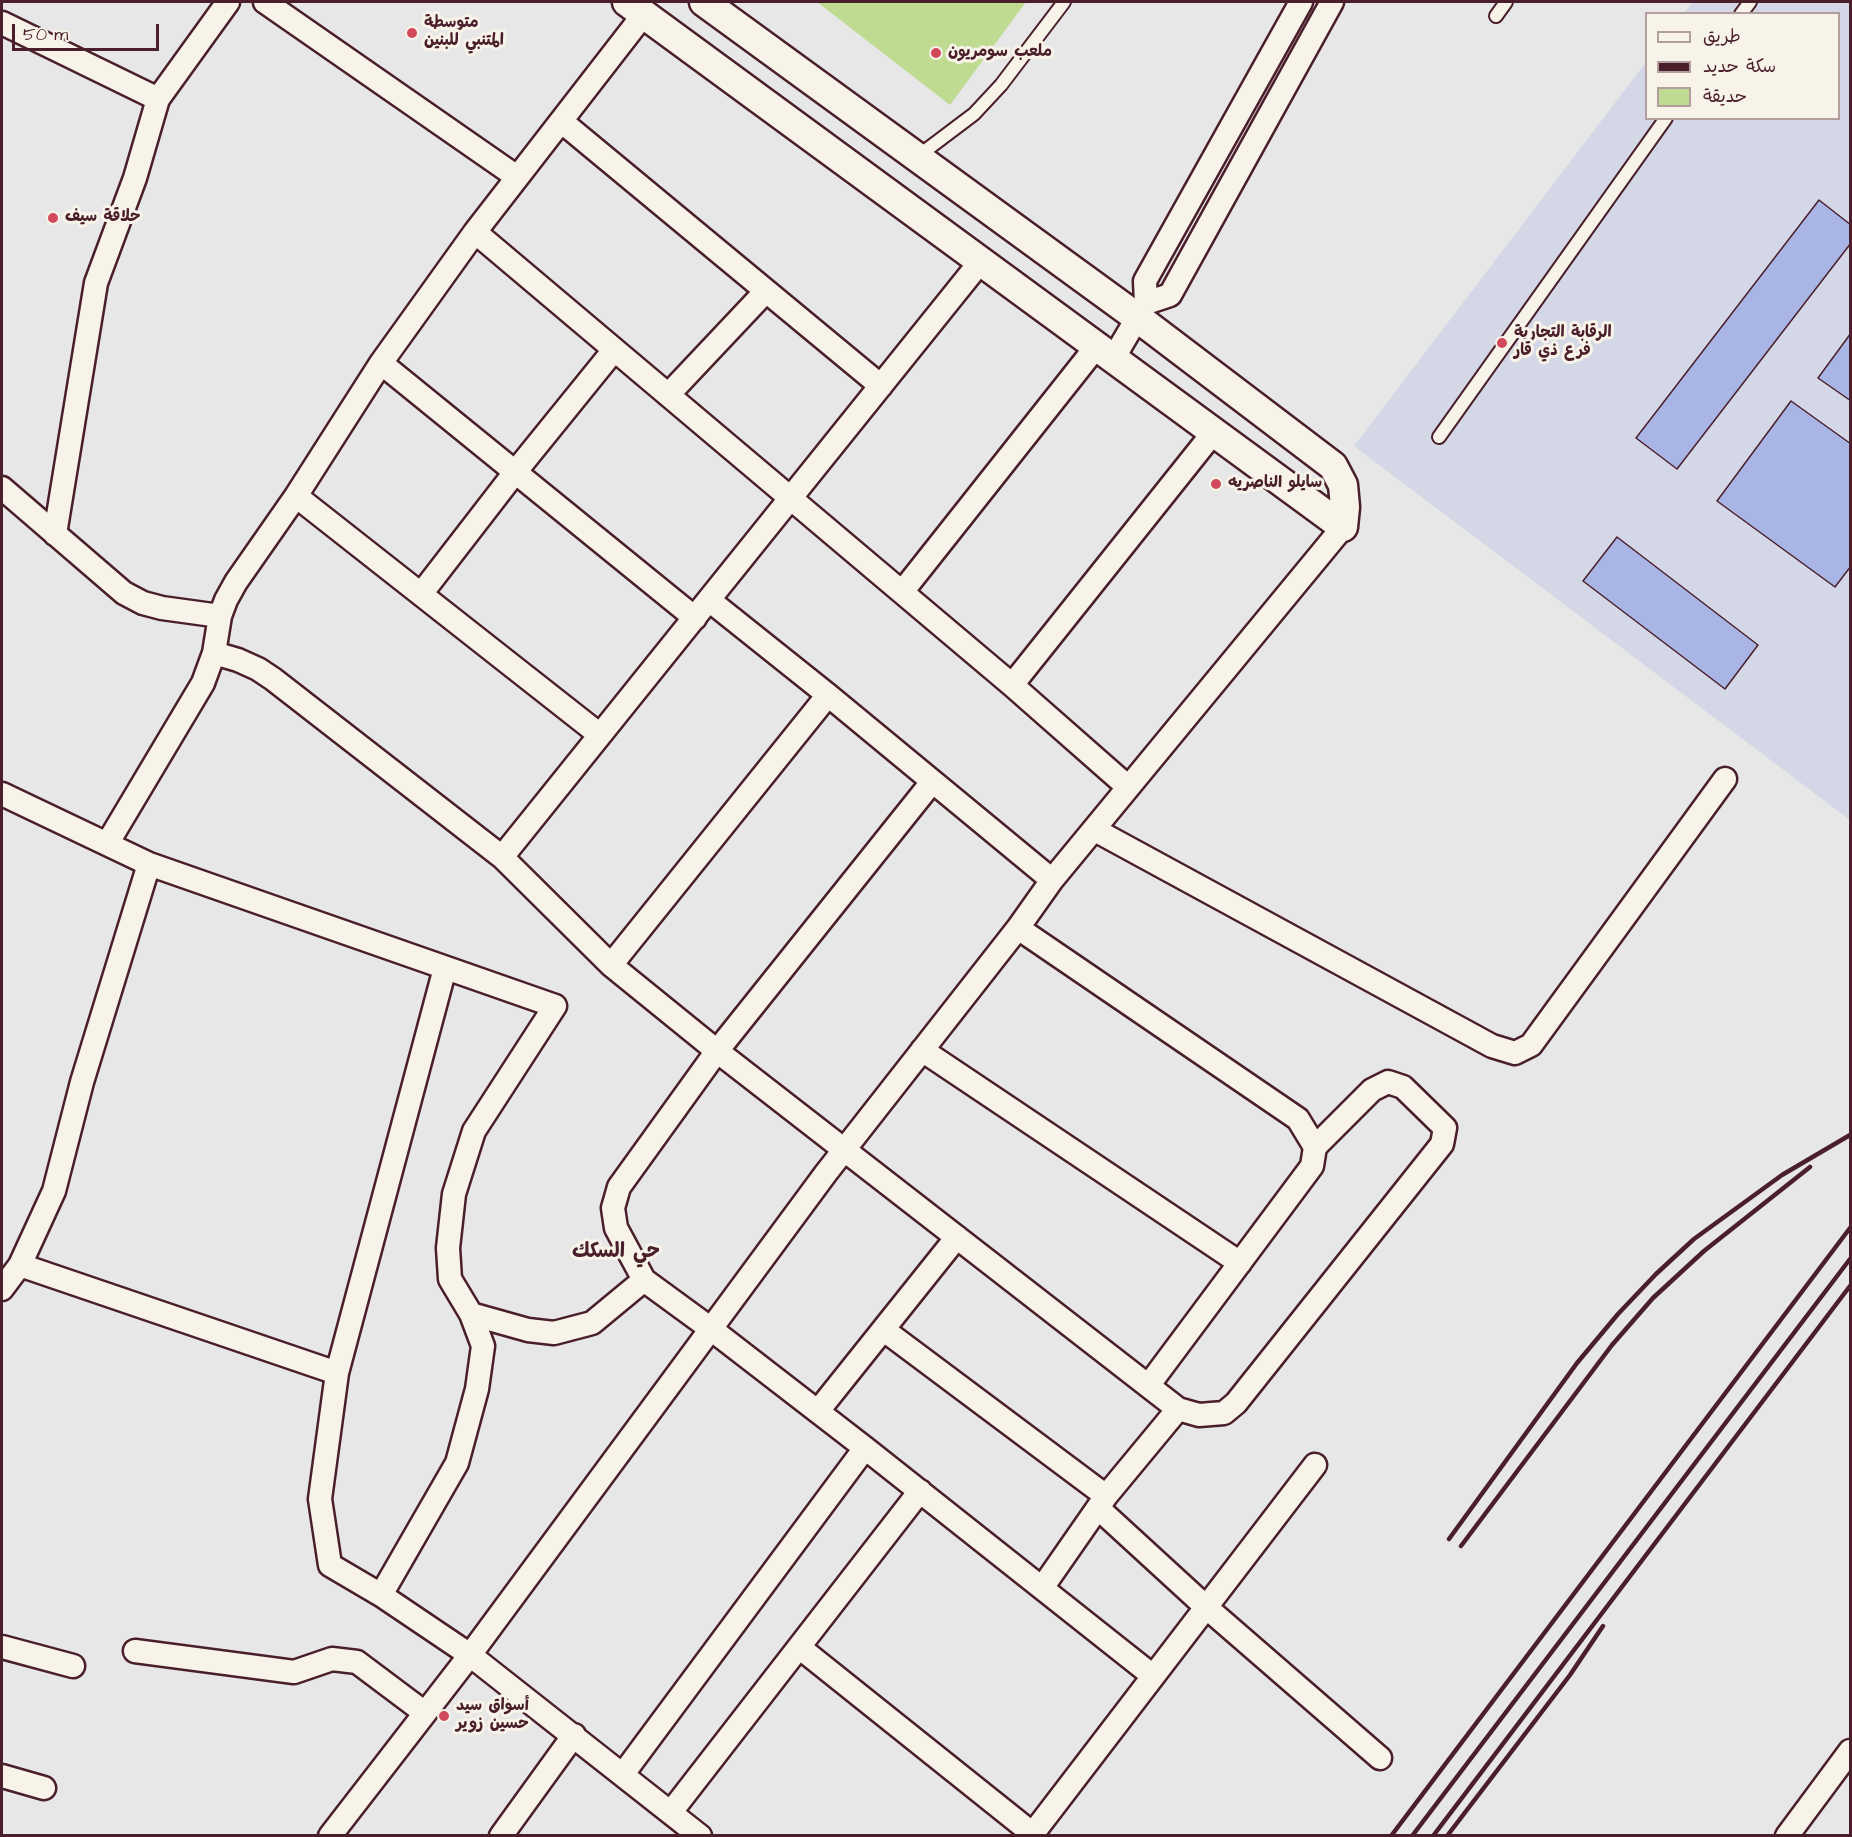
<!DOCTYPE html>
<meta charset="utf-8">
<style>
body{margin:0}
#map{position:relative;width:1852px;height:1837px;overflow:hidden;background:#e7e7e7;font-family:"Architects Daughter","Playpen Sans Arabic",sans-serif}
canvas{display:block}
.frame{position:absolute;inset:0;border:3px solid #4a1f2b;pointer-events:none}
.legend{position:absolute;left:1645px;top:12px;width:195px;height:108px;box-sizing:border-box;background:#f7f3e8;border:2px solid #b29e9c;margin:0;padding:8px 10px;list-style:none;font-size:18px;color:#4a1f2b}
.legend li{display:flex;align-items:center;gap:12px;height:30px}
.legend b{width:30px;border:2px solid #b29e9c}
.scale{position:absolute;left:12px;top:24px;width:147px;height:27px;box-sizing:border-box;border:3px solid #4a1f2b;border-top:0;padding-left:8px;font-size:18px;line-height:21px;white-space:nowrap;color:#4a1f2b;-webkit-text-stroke:4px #f7f3e8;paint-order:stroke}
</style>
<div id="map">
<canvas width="1852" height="1837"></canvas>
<div class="frame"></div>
<ul class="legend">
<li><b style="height:8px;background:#f7f3e8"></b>طريق</li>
<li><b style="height:8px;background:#4a1f2b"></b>سكة حديد</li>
<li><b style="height:16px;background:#bfdb92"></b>حديقة</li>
</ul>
<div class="scale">50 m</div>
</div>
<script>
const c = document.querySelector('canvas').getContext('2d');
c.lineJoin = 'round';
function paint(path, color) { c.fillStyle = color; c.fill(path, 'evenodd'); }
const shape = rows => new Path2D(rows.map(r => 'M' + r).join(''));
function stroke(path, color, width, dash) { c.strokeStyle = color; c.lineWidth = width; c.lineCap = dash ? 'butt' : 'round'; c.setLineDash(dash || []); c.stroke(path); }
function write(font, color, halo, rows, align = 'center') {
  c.font = font + ' "Architects Daughter","Playpen Sans Arabic",sans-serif'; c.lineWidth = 6; c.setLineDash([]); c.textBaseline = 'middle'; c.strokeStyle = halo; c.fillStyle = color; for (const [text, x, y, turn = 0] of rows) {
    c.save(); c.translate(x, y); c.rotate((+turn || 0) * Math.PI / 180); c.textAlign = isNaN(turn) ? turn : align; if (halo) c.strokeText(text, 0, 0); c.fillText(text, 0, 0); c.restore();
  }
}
paint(shape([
 [1693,2,1850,2,1850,820,1354,446,1646,62,1646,118,1838,118,1838,14,1684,13]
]), '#d4d8e6');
paint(shape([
 [817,2,1026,2,950,105]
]), '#bfdb92');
const building = shape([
 [1819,200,1851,225,1851,243,1677,469,1636,438,1819,200],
 [1851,333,1851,401,1818,378,1851,333],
 [1791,401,1851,444,1851,566,1835,587,1717,501,1791,401],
 [1617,537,1758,645,1725,689,1583,581,1617,537]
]);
paint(building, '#a9b5e5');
stroke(building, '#4a1f2b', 1.5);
const service = shape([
 [1741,14,1750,2],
 [1496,16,1506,2],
 [917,157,974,114,1001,85,1064,2],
 [1439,437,1666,118]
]);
const minor = shape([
 [265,2,517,177],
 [2,23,158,99],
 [561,121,881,386],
 [475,232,1012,685,1128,787],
 [1146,303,1170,295,1332,2],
 [1113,359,1146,303,1145,281,1301,2],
 [381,363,695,618],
 [668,395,766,291],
 [2,488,124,593,143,603,162,608,220,616],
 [296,496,600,735],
 [55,534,96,283,135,178,158,99,228,2],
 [902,592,1096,347],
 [421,594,516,471,614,350],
 [709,600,828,695,1052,880],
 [214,653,238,660,258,669,273,679,502,857,611,965,717,1051,932,782],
 [1012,685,1213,433],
 [2,794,149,864,555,1006,474,1131,454,1194,448,1248,450,1279,471,1314,483,1346,477,1389,457,1463,381,1595],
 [1095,830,1492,1046,1515,1053,1531,1045,1725,779],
 [107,844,203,683,214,653,220,616,226,600,236,582,296,496,381,363,475,232,644,14],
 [502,857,981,261],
 [1018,928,1298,1119,1315,1147,1312,1166,1148,1386],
 [611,965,828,695],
 [445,968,337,1373,320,1499,330,1565,381,1595,470,1655,700,1836],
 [922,1050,1240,1263],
 [20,1265,337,1373],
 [2,1289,20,1265,54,1191,82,1082,149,864],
 [471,1314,528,1330,554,1333,592,1323,644,1280],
 [884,1330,1106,1496],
 [818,1411,957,1237],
 [1098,1508,1206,1607,1380,1758],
 [1042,1588,1106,1496,1178,1409],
 [2,1647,73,1666],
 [799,1647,1033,1834],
 [135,1651,294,1672,332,1659,357,1662,425,1713],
 [1153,1676,865,1448,711,1329,644,1280,616,1228,613,1208,619,1187,717,1051,1178,1409,1199,1415,1224,1413,1236,1403,1442,1144,1445,1128,1403,1087,1388,1082,1372,1090,1315,1147],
 [623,1774,865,1448],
 [2,1776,44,1788],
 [671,1812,920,1491],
 [330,1836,470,1655,826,1173,1018,928,1052,880,1343,527],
 [501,1836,574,1735],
 [1031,1836,1315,1465],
 [1787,1836,1850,1751]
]);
const tertiary = shape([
 [627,2,1343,527,1345,507,1343,485,1333,466,1138,318,704,2]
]);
stroke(service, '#4a1f2b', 16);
stroke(minor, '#4a1f2b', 27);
stroke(tertiary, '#4a1f2b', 33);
stroke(service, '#f7f3e8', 12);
stroke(minor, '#f7f3e8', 22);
stroke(tertiary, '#f7f3e8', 28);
stroke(shape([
 [1449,1539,1577,1363,1618,1314,1656,1274,1694,1239,1782,1175,1850,1135],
 [1461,1546,1612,1345,1653,1298,1704,1251,1810,1167],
 [1391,1836,1850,1228],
 [1412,1836,1850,1259],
 [1433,1836,1850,1286],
 [1447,1836,1570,1675,1603,1626]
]), '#4a1f2b', 4.5);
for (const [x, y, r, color] of [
 [412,33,6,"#d1495b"],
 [936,53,6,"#d1495b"],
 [53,218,6,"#d1495b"],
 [1502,343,6,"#d1495b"],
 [1216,484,6,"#d1495b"],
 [444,1716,6,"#d1495b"]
]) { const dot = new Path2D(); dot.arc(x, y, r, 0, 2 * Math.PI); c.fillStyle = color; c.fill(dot); stroke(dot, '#f7f3e8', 2); }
write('bold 16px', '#4a1f2b', '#f7f3e8', [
 ["متوسطة",424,24],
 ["المتنبي للبنين",424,42],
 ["ملعب سومريون",948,53],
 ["حلاقة سيف",65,218],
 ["الرقابة التجارية",1514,334],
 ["فرع ذي قار",1514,352],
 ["سايلو الناصريه",1228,484],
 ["أسواق سيد",456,1707],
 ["حسين زوير",456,1725]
], 'left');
write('bold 20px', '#4a1f2b', '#f7f3e8', [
 ["حي السكك",616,1253]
]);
</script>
